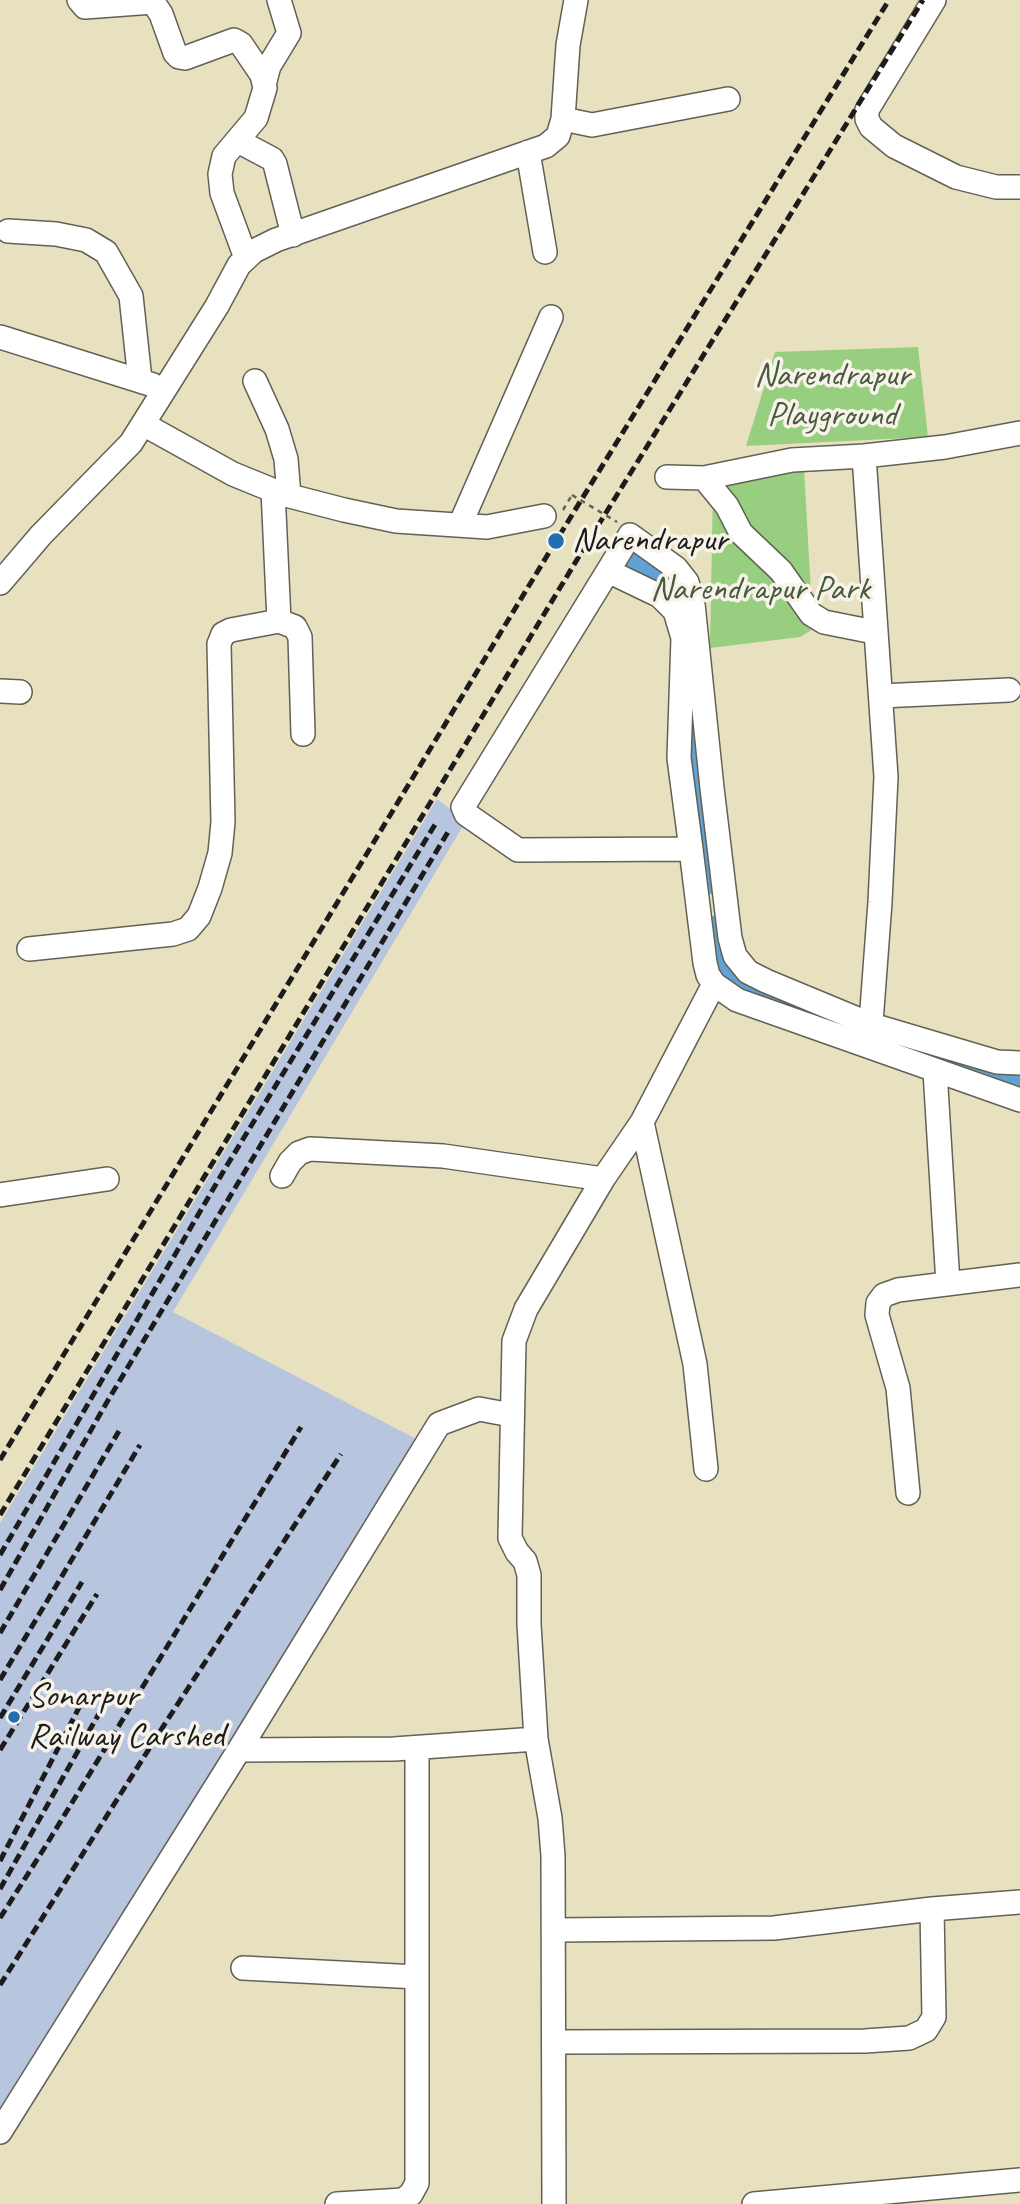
<!DOCTYPE html>
<style>
body{margin:0}
canvas{display:block;background:#e7e1bf}
</style>
<canvas width="1020" height="2204"></canvas>
<script>
const c = document.querySelector('canvas').getContext('2d');
c.lineJoin = 'round';
function paint(path, color) { c.fillStyle = color; c.fill(path, 'evenodd'); }
const shape = rows => new Path2D(rows.map(r => 'M' + r).join(''));
function stroke(path, color, width, dash) { c.strokeStyle = color; c.lineWidth = width; c.lineCap = dash ? 'butt' : 'round'; c.setLineDash(dash || []); c.stroke(path); }
function write(font, color, halo, rows, align = 'center') {
  c.font = font + ' Caveat,sans-serif'; c.lineWidth = 7; c.setLineDash([]); c.textBaseline = 'middle'; c.strokeStyle = halo; c.fillStyle = color; for (const [text, x, y, turn = 0] of rows) {
    c.save(); c.translate(x, y); c.rotate((+turn || 0) * Math.PI / 180); c.textAlign = isNaN(turn) ? turn : align; if (halo) c.strokeText(text, 0, 0); c.fillText(text, 0, 0); c.restore();
  }
}
paint(shape([
 [437,799,466,821,173,1312,422,1442,0,2121,0,1523]
]), '#b7c5de');
paint(shape([
 [918,347,928,437,746,446,775,352],
 [804,469,813,629,800,637,710,648,713,487,744,479]
]), '#97ce80');
stroke(shape([
 [620,552,668,583,679,598,687,617],
 [695,722,697,767,712,885],
 [717,924,725,971,736,986,828,1021],
 [937,1059,1020,1085]
]), '#62a1d4', 18);
const minor = shape([
 [79,0,85,7,153,2,161,14,175,53,179,57,185,58,234,40,241,44,262,75,265,88,256,118,224,156,220,174,222,193,246,258],
 [934,0,867,110,867,119,871,127,894,146,956,177,996,187,1020,187],
 [265,81,269,66,289,33,279,0],
 [563,119,592,125,728,99],
 [238,141,272,159,275,164,293,235],
 [528,152,545,252],
 [8,231,56,234,86,240,106,252,131,296,140,380],
 [0,337,153,385],
 [255,381,277,429,286,459,289,496],
 [143,424,233,474,282,494,344,510,396,521,487,527,544,516],
 [864,456,886,777,880,902,870,1036],
 [667,477,704,478,792,460,864,456,945,447,1020,433],
 [704,478,727,506,741,533,781,571,811,614,824,622,874,632],
 [460,525,551,317],
 [608,571,630,535,676,568,687,582,693,604,712,788,730,938,735,956,748,972,766,981,872,1025,997,1062,1020,1063],
 [0,583,41,535,131,443,217,306,239,265,254,251,276,240,546,146,558,136,563,119,568,45,576,0],
 [279,621,295,627,300,637,303,734],
 [0,691,20,692],
 [881,696,1009,690],
 [691,849,518,850,466,814,463,807,608,571,660,596,675,611,683,638,679,758,691,849,705,963,708,975,714,984,737,1000,1020,1100],
 [29,949,173,934,188,929,199,916,210,888,220,853,223,822,219,644,223,634,231,630,279,621,273,490],
 [935,1071,948,1284],
 [642,1122,695,1364,706,1469],
 [282,1176,290,1162,299,1153,310,1149,443,1156,603,1179],
 [0,1195,107,1179],
 [908,1493,898,1388,877,1315,878,1303,884,1295,898,1290,1020,1275],
 [239,1750,394,1749,536,1739],
 [554,1930,774,1928,932,1909,1020,1902],
 [243,1968,417,1977],
 [554,2042,865,2041,909,2038,926,2030,934,2017,932,1909],
 [0,2132,239,1750,439,1424,479,1409,511,1415],
 [337,2204,403,2200,411,2194,417,2183,417,1748],
 [554,2204,553,1856,550,1818,536,1739,529,1624,529,1575,525,1561,517,1552,510,1538,514,1341,526,1309,603,1179,642,1122,714,984],
 [754,2204,1020,2180]
]);
stroke(minor, '#636155', 26);
stroke(shape([
 [563,510,572,495]
]), '#636155', 2.5, [5, 5]);
stroke(minor, '#fff', 23);
stroke(shape([
 [0,1460,556,541,889,0],
 [0,1515,578,558,923,0],
 [0,1555,226,1167,436,823],
 [0,1590,107,1402,448,832],
 [0,1633,119,1431],
 [0,1680,140,1445],
 [0,1718,82,1582],
 [0,1750,97,1594],
 [0,1861,87,1692],
 [0,1889,105,1703],
 [0,1918,45,1847,301,1427],
 [0,1985,166,1722,341,1454]
]), '#1c1c1c', 5, [10, 5]);
stroke(shape([
 [572,495,617,522]
]), '#636155', 2.5, [5, 5]);
for (const [x, y, r, color] of [
 [556,541,9,"#1f6fb2"],
 [14,1717,7,"#1f6fb2"]
]) { const dot = new Path2D(); dot.arc(x, y, r, 0, 2 * Math.PI); c.fillStyle = color; c.fill(dot); stroke(dot, '#f7f3e8', 2.5); }
write('35px', '#475a3f', '#f7f3e8', [
 ["Narendrapur",832,376],
 ["Playground",832,416],
 ["Narendrapur Park",760,590]
]);
write('35px', '#1c1c1c', '#f7f3e8', [
 ["Narendrapur",572,541],
 ["Sonarpur",28,1697],
 ["Railway Carshed",28,1737]
], 'left');
</script>
